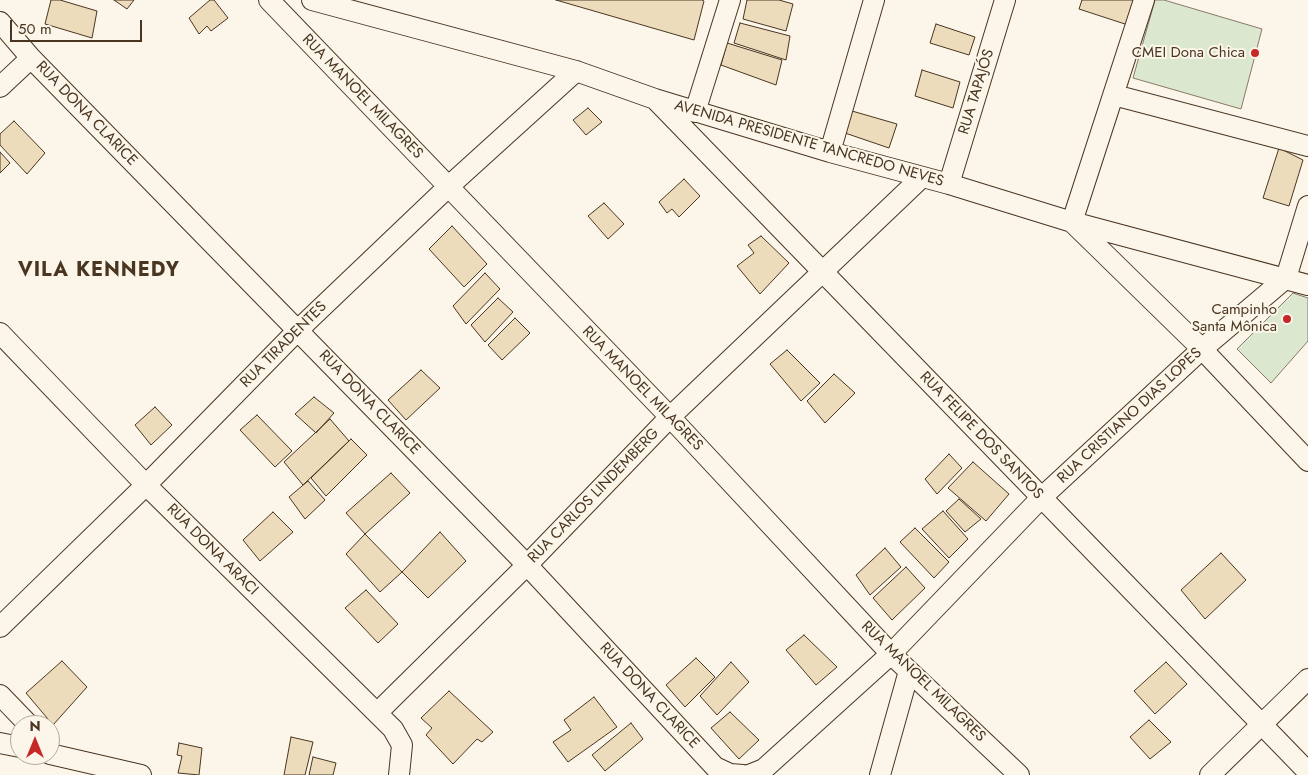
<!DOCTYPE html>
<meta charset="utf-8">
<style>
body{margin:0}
#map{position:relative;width:1308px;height:775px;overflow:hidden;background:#fbf6e9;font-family:Jost,sans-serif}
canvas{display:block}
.north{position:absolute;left:10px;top:715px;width:50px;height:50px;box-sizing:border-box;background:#fbf6e9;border:1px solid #b4a999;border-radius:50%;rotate:0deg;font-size:14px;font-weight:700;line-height:20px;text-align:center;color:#4a3520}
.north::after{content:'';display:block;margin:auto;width:18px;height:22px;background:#c62828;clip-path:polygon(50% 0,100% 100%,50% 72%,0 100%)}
.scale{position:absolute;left:10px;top:20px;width:132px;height:22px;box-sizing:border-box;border:2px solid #4a3520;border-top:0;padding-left:6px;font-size:15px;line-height:18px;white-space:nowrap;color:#4a3520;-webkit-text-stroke:4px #fbf6e9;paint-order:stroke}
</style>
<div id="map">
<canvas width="1308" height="775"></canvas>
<div class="north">N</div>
<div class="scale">50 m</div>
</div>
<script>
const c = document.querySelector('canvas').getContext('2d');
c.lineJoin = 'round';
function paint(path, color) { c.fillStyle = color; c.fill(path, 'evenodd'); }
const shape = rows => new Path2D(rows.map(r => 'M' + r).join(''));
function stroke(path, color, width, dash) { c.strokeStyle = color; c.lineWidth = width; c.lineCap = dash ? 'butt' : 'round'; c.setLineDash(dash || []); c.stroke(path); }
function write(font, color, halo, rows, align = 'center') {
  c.font = font + ' Jost,sans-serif'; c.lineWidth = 4; c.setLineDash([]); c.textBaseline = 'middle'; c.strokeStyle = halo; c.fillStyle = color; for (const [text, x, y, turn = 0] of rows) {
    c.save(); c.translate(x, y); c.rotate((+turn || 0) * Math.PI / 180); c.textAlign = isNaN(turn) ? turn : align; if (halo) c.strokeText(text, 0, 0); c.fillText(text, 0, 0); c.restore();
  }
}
const green = shape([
 [1155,0,1164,0,1262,29,1241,109,1133,78,1155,0],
 [1293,293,1308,298,1308,341,1271,383,1237,349,1293,293]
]);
paint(green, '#dce7d0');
stroke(green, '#887966', 1);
const building = shape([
 [51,0,60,0,97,11,92,38,45,24,51,0],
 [114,0,134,0,127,9,114,0],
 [210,0,214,0,228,18,211,31,207,26,199,34,189,18,210,0],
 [556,0,702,0,704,1,694,40,556,0],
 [747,0,779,0,793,4,786,31,743,19,747,0],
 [1082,0,1136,0,1128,25,1079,9,1082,0],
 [740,23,790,36,786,60,734,43,740,23],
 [936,24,975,37,969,55,930,43,936,24],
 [727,43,782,60,776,85,721,65,727,43],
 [922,70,960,82,953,108,915,96,922,70],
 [588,108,602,122,586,135,573,120,588,108],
 [852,111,897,124,889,148,845,133,852,111],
 [14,121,45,153,27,174,0,145,0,134,14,121],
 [1279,148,1303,160,1289,206,1263,198,1279,148],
 [0,152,10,163,0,173,0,152],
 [684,179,700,196,679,217,672,209,667,213,659,202,684,179],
 [604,203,624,224,608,239,588,216,604,203],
 [452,226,487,264,464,287,429,249,452,226],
 [761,236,789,263,760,294,737,266,754,253,748,245,761,236],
 [485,273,500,289,466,324,453,306,485,273],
 [498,298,513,312,485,342,471,325,498,298],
 [515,318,530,333,502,360,488,345,515,318],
 [787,350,820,383,801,401,770,364,787,350],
 [421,370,440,388,406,420,388,400,421,370],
 [834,374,855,393,825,423,807,401,834,374],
 [314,397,334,413,316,433,295,414,314,397],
 [155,407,172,425,151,445,135,425,155,407],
 [257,415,292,451,275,467,240,430,257,415],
 [330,419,349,441,303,485,284,462,330,419],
 [351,439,367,455,326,496,311,478,351,439],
 [949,454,962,468,937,494,925,479,949,454],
 [973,462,1009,494,986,521,948,488,973,462],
 [391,473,410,493,365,534,346,513,391,473],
 [308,481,325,500,305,519,289,497,308,481],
 [959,499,981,519,965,532,946,511,959,499],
 [943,511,968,539,949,558,922,529,943,511],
 [273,512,293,532,260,561,243,540,273,512],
 [915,528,949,562,934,578,900,542,915,528],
 [440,532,466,561,428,598,402,572,440,532],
 [365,534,402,572,380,592,346,554,365,534],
 [885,548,901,567,870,595,856,575,885,548],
 [1221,553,1246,580,1205,619,1181,590,1221,553],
 [906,567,925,588,892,620,873,598,906,567],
 [366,590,398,624,378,643,345,608,366,590],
 [804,635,837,667,816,685,786,650,804,635],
 [696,658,715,677,685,707,666,685,696,658],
 [62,661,87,687,53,725,26,693,62,661],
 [731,662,749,682,717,715,700,696,731,662],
 [1166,662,1187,684,1155,714,1134,691,1166,662],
 [449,691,493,732,482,742,477,739,453,764,426,735,432,728,421,718,449,691],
 [594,697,617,727,568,762,553,742,571,730,564,720,594,697],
 [730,712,759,740,739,759,711,728,730,712],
 [1149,720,1171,742,1150,759,1130,737,1149,720],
 [631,723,643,739,605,771,592,755,631,723],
 [291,737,313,742,305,775,284,775,291,737],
 [179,743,202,748,199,775,178,773,182,756,177,755,179,743],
 [313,757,336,763,333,775,309,775,313,757]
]);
paint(building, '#ecdcbc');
stroke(building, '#4a3520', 1);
const minor = shape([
 [269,0,670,417,891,654,1019,775],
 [312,0,576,71,655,99,830,152,949,184,1072,222,1308,285],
 [1144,0,1072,222,1202,349,1308,461],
 [0,22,31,58,527,565,715,767,730,774,743,775],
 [0,87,31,58],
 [1114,95,1308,146],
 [657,101,1308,772],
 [695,112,730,0],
 [830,152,874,0],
 [949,184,1005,0],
 [0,333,146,485,393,729,402,745,399,775],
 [0,627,146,485,298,330,448,187,576,71],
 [0,695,29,725],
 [377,713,527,565,670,417,921,178],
 [0,743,20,747],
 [50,754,141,775],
 [749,775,764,769,891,654,1041,498,1202,349,1286,278,1308,206],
 [880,775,909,671],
 [1210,775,1308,679]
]);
stroke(minor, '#4a3520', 22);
stroke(minor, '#fbf6e9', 20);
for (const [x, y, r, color] of [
 [1255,53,5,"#c62828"],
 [1287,319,5,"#c62828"]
]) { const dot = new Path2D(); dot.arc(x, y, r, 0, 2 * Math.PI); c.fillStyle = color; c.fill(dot); stroke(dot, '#fbf6e9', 2); }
write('15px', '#4a3520', '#fbf6e9', [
 ["CMEI Dona Chica",1245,53],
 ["Campinho",1277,310],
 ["Santa Mônica",1277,327]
], 'right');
write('15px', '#4a3520', '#fbf6e9', [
 ["RUA TAPAJÓS",977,92,-73],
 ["RUA MANOEL MILAGRES",362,97,46],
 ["RUA DONA CLARICE",86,114,46],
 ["AVENIDA PRESIDENTE TANCREDO NEVES",809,144,16],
 ["RUA TIRADENTES",284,345,-45],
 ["RUA MANOEL MILAGRES",642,389,46],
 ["RUA DONA CLARICE",369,403,46],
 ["RUA CRISTIANO DIAS LOPES",1130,416,-43],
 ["RUA FELIPE DOS SANTOS",981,436,46],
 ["RUA CARLOS LINDEMBERG",594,496,-46],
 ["RUA DONA ARACI",212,550,45],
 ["RUA MANOEL MILAGRES",923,682,44],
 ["RUA DONA CLARICE",649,696,47]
]);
c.letterSpacing = '1px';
write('bold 20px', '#4a3520', '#fbf6e9', [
 ["VILA KENNEDY",99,271]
]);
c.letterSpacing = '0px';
</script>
